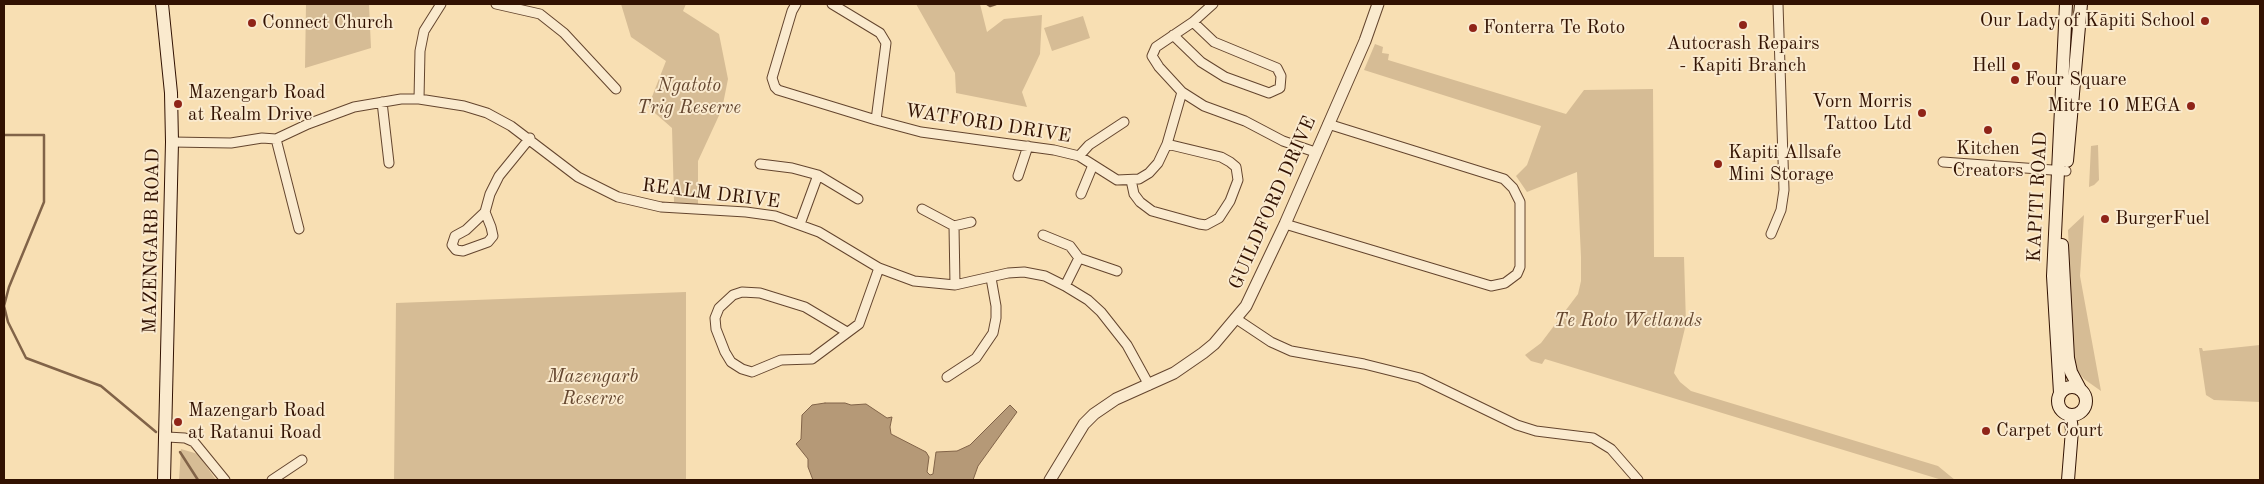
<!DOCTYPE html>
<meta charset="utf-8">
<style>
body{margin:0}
#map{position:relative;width:2264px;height:484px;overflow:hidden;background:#f8dfb3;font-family:"Old Standard TT",serif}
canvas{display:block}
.frame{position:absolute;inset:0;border:5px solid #321202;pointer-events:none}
</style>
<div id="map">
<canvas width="2264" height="484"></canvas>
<div class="frame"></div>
</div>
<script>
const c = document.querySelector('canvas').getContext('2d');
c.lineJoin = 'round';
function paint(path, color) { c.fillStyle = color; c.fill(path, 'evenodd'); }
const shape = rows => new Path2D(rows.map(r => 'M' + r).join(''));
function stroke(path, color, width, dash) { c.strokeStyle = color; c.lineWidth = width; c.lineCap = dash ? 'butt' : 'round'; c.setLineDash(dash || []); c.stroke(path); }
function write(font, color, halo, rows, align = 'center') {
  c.font = font + ' "Old Standard TT",serif'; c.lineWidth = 4; c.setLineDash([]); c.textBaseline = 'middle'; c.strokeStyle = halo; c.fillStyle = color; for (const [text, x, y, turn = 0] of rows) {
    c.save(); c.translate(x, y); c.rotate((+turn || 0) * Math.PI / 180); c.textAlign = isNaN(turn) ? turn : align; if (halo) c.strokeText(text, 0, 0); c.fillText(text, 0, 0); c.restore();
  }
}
paint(shape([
 [306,4,369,4,371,48,305,68],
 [621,4,686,4,683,11,719,34,728,79,722,109,698,161,698,205,674,202,672,128,648,107,666,61,631,37],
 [916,4,980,4,987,32,1004,19,1042,15,1040,54,1022,92,1027,107,956,93,955,73],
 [1083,16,1090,38,1052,51,1044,28],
 [1375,44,1383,47,1382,53,1389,54,1388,60,1566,114,1584,90,1653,89,1654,257,1684,257,1686,324,1674,373,1680,382,1691,391,1938,466,1955,480,1942,480,1545,359,1542,364,1531,361,1525,355,1541,343,1578,294,1581,281,1581,257,1577,172,1527,192,1516,176,1527,165,1541,126,1364,70],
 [2098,145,2099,180,2094,185,2089,187,2091,146],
 [2084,215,2080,276,2101,391,2084,379,2077,370,2074,360,2068,230],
 [686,292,686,480,394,480,396,303],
 [2260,345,2260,402,2214,400,2206,395,2199,348,2202,348,2203,351],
 [181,449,198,454,216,480,179,480]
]), '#d6bc95');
const water = shape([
 [825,403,845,403,851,405,866,404,887,418,892,417,890,427,891,434,926,452,929,457,927,472,930,475,933,474,936,452,957,451,970,445,1010,405,1017,412,978,466,973,480,813,480,808,467,808,459,796,444,801,439,802,415,812,405,825,403]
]);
paint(water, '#b59977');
stroke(water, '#816348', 1);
stroke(shape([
 [987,4,990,6,996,4],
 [4,135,44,135,44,202,9,287,4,306,8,322,26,358,101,386,156,432],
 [180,452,198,480]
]), '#816348', 2.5);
const minor = shape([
 [496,4,540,14,564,33,616,89],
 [796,4,792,11,772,78,775,87,778,90,876,120,921,132,1054,150,1079,156,1117,180,1139,179,1149,173,1158,163,1167,144,1182,92],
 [832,4,880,33,886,43,876,120],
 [1213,4,1193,22,1156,47,1152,56,1159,67,1182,92,1204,106,1245,121,1283,141,1315,152],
 [1173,35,1201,62,1225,77,1269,93,1280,88,1281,76,1277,68,1214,42,1193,22],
 [419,99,420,51,424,31,441,4],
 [382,102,389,163],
 [276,139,299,229],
 [172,142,231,143,262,138,276,139,308,124,354,107,401,99,419,99,464,106,487,113,511,126,578,177,618,197,661,207,746,212,775,216,819,232,879,268,914,281,955,285,1008,273,1024,272,1045,276,1065,286,1088,300,1101,312,1127,345,1149,385],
 [1079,156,1089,145,1124,122],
 [1943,162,2066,171],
 [760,164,792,168,818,175,858,199],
 [1018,176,1028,146],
 [1131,180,1134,194,1140,202,1152,211,1199,224,1206,225,1219,218,1230,201,1238,180,1236,167,1230,162,1221,157,1167,144],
 [1081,194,1093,165],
 [922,209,954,226,971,222],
 [485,212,466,230,455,236,452,245,456,250,463,251,488,242,493,236,491,227,485,212,490,194,499,176,530,138],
 [800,224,818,175],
 [1285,224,1491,286,1505,283,1517,274,1520,267,1520,202,1513,188,1504,179,1328,124],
 [954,226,955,285],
 [1771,234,1781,210,1784,190,1778,4],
 [1043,235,1070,246,1079,258,1117,271],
 [1065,286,1079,258],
 [1235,318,1271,342,1291,351,1364,364,1420,378,1517,425,1536,431,1593,438,1611,449,1638,480],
 [847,332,805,307,760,293,742,292,733,295,719,308,715,318,716,329,725,352,731,362,742,369,752,372,781,360,812,359,859,324,879,268],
 [947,377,976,358,993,333,996,318,996,306,991,278],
 [167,437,185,438,194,442,225,480],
 [272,480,302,460]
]);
const tertiary = shape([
 [1050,480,1084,424,1094,414,1116,399,1174,373,1203,353,1214,344,1246,306,1285,224,1365,41,1378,4]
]);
const secondary = shape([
 [162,4,171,93,172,142,164,480],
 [2067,161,2081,4],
 [2062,245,2068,358,2071,372,2080,389],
 '2058 401a14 14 0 1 1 28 0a14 14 0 1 1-28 0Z',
 [2060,393,2053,276,2066,4],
 [2068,480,2072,430,2070,415]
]);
stroke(minor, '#64452e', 11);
stroke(tertiary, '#64452e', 13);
stroke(secondary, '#321202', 14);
stroke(minor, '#faeace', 9);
stroke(tertiary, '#faeace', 11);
stroke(secondary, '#faeace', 12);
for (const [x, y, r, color] of [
 [2205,21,5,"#8f2418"],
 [252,23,5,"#8f2418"],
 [1743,25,5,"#8f2418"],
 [1473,28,5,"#8f2418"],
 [2016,66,5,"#8f2418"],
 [2015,80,5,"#8f2418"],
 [178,104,5,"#8f2418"],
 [2191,106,5,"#8f2418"],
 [1922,113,5,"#8f2418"],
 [1988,130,5,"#8f2418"],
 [1718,164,5,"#8f2418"],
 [2105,219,5,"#8f2418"],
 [178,422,5,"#8f2418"],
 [1986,431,5,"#8f2418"]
]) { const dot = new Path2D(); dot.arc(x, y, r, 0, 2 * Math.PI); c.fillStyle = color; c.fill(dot); stroke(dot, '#faeace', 2); }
write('19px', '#321202', '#faeace', [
 ["Our Lady of Kāpiti School",2195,21,"right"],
 ["Connect Church",262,23],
 ["Fonterra Te Roto",1483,28],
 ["Autocrash Repairs",1743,44,"center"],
 ["- Kapiti Branch",1743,66,"center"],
 ["Hell",2006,66,"right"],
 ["Four Square",2025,80],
 ["Mazengarb Road",188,93],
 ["at Realm Drive",188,115],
 ["Vorn Morris",1912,102,"right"],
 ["Tattoo Ltd",1912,124,"right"],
 ["Mitre 10 MEGA",2181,106,"right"],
 ["Kitchen",1988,149,"center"],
 ["Creators",1988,171,"center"],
 ["Kapiti Allsafe",1728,153],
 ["Mini Storage",1728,175],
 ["BurgerFuel",2115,219],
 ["Mazengarb Road",188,411],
 ["at Ratanui Road",188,433],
 ["Carpet Court",1996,431]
], 'left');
write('italic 19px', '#63452e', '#faeace', [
 ["Ngatoto",689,86],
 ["Trig Reserve",689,108],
 ["Te Roto Wetlands",1628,321],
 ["Mazengarb",593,377],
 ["Reserve",593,399]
]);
write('19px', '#321202', '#faeace', [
 ["WATFORD DRIVE",988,124,9],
 ["REALM DRIVE",711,194,7],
 ["KAPITI ROAD",2038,197,-87],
 ["GUILDFORD DRIVE",1273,203,-66],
 ["MAZENGARB ROAD",152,241,-89]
]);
</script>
